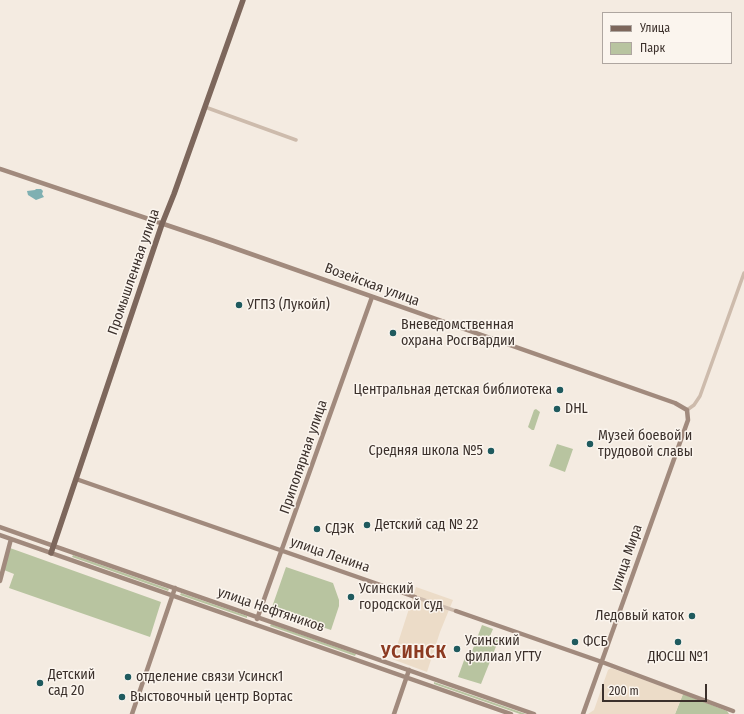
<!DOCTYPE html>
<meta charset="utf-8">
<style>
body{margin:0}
#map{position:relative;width:744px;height:714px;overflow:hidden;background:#f4ebe1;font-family:"Fira Sans Condensed",sans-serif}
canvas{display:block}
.legend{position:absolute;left:602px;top:12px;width:130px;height:52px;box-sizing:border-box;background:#fbf5ee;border:1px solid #aea6a0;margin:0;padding:5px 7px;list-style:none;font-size:12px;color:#3b302b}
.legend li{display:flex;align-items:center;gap:8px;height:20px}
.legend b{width:20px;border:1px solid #aea6a0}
.scale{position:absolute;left:602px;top:684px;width:105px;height:18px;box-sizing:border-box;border:2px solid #3b302b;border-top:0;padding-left:5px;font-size:12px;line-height:14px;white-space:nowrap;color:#3b302b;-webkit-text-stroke:3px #fbf5ee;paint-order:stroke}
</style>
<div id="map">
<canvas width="744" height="714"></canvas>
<ul class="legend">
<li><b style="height:5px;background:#7d675c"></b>Улица</li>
<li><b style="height:11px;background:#b8c4a0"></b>Парк</li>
</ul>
<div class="scale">200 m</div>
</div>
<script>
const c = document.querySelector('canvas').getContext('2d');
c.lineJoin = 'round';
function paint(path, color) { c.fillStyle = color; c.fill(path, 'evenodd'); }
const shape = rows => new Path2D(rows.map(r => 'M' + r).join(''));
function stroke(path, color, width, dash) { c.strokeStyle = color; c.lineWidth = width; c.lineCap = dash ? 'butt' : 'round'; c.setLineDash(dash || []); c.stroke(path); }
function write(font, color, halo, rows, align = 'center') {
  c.font = font + ' "Fira Sans Condensed",sans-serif'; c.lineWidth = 3; c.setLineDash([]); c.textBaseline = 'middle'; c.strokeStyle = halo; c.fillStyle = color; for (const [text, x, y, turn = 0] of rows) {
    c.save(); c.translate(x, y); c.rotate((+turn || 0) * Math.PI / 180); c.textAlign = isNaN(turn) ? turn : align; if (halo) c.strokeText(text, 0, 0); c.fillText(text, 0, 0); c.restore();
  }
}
paint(shape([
 [536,409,540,412,534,430,532,430,528,427,534,410],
 [557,444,573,449,565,472,549,466],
 [10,548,161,602,150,637,9,588,14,574,4,570],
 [73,555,169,589,168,591,72,557],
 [286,567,333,583,339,600,339,606,331,630,271,610],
 [181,593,247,616,247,618,180,595],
 [271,624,356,654,355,656,270,626],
 [482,625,493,629,490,636,499,639,481,684,458,677,467,652,471,654],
 [434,682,526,714,520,714,434,684],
 [683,694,727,711,729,714,675,714]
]), '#b8c4a0');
paint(shape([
 [416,587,453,600,440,632,427,672,392,659,397,656,395,652],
 [611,668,683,694,675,714,588,714,594,710,608,670]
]), '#ecdcc8');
paint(shape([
 [36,189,41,189,43,191,42,194,44,197,36,200,28,195,27,191,35,190]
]), '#7fb0b2');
stroke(shape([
 [205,107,296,140],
 [687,410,694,405,700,396,744,273],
 [415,597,456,611]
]), '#cdbbac', 3.5);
stroke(shape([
 [0,169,214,241,675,403,687,410,688,420,583,714],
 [76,479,415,597],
 [0,527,534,714],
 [0,535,511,714],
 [0,581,11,539],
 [456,611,602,662,733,711],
 [257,619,372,297],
 [132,714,175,588],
 [394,714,409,670]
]), '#a18a7d', 4.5);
stroke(shape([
 [51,553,162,224,174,194,243,0]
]), '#7d675c', 5.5);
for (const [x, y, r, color] of [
 [239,305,4,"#1f5a5e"],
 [393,333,4,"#1f5a5e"],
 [560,390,4,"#1f5a5e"],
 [557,409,4,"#1f5a5e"],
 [590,444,4,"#1f5a5e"],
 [491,451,4,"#1f5a5e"],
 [367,525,4,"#1f5a5e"],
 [317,529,4,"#1f5a5e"],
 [351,597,4,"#1f5a5e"],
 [692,616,4,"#1f5a5e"],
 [575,642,4,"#1f5a5e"],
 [678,642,4,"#1f5a5e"],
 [457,649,4,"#1f5a5e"],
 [128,677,4,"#1f5a5e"],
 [40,683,4,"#1f5a5e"],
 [122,697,4,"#1f5a5e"]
]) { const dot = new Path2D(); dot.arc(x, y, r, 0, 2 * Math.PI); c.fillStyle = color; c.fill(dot); stroke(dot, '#fbf5ee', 1.5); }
write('14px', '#3b302b', '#fbf5ee', [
 ["Промышленная улица",134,272,-71],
 ["Возейская улица",372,285,20],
 ["Приполярная улица",304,457,-71],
 ["улица Ленина",330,555,19],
 ["улица Мира",627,558,-71],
 ["улица Нефтяников",271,610,19]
]);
write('14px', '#3b302b', '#fbf5ee', [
 ["УГПЗ (Лукойл)",247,305],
 ["Вневедомственная",401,325],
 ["охрана Росгвардии",401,341],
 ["Центральная детская библиотека",552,390,"right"],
 ["DHL",565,409],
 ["Музей боевой и",598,436],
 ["трудовой славы",598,452],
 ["Средняя школа №5",483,451,"right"],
 ["Детский сад № 22",375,525],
 ["СДЭК",325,529],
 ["Усинский",359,589],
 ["городской суд",359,605],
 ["Ледовый каток",684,616,"right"],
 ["Усинский",465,641],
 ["филиал УГТУ",465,657],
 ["ФСБ",583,642],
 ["ДЮСШ №1",678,657,"center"],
 ["Детский",48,675],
 ["сад 20",48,691],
 ["отделение связи Усинск1",136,677],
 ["Выстовочный центр Вортас",130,697]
], 'left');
c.letterSpacing = '1px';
write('bold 18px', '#8c3b22', '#fbf5ee', [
 ["УСИНСК",414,653]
]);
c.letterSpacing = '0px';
</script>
